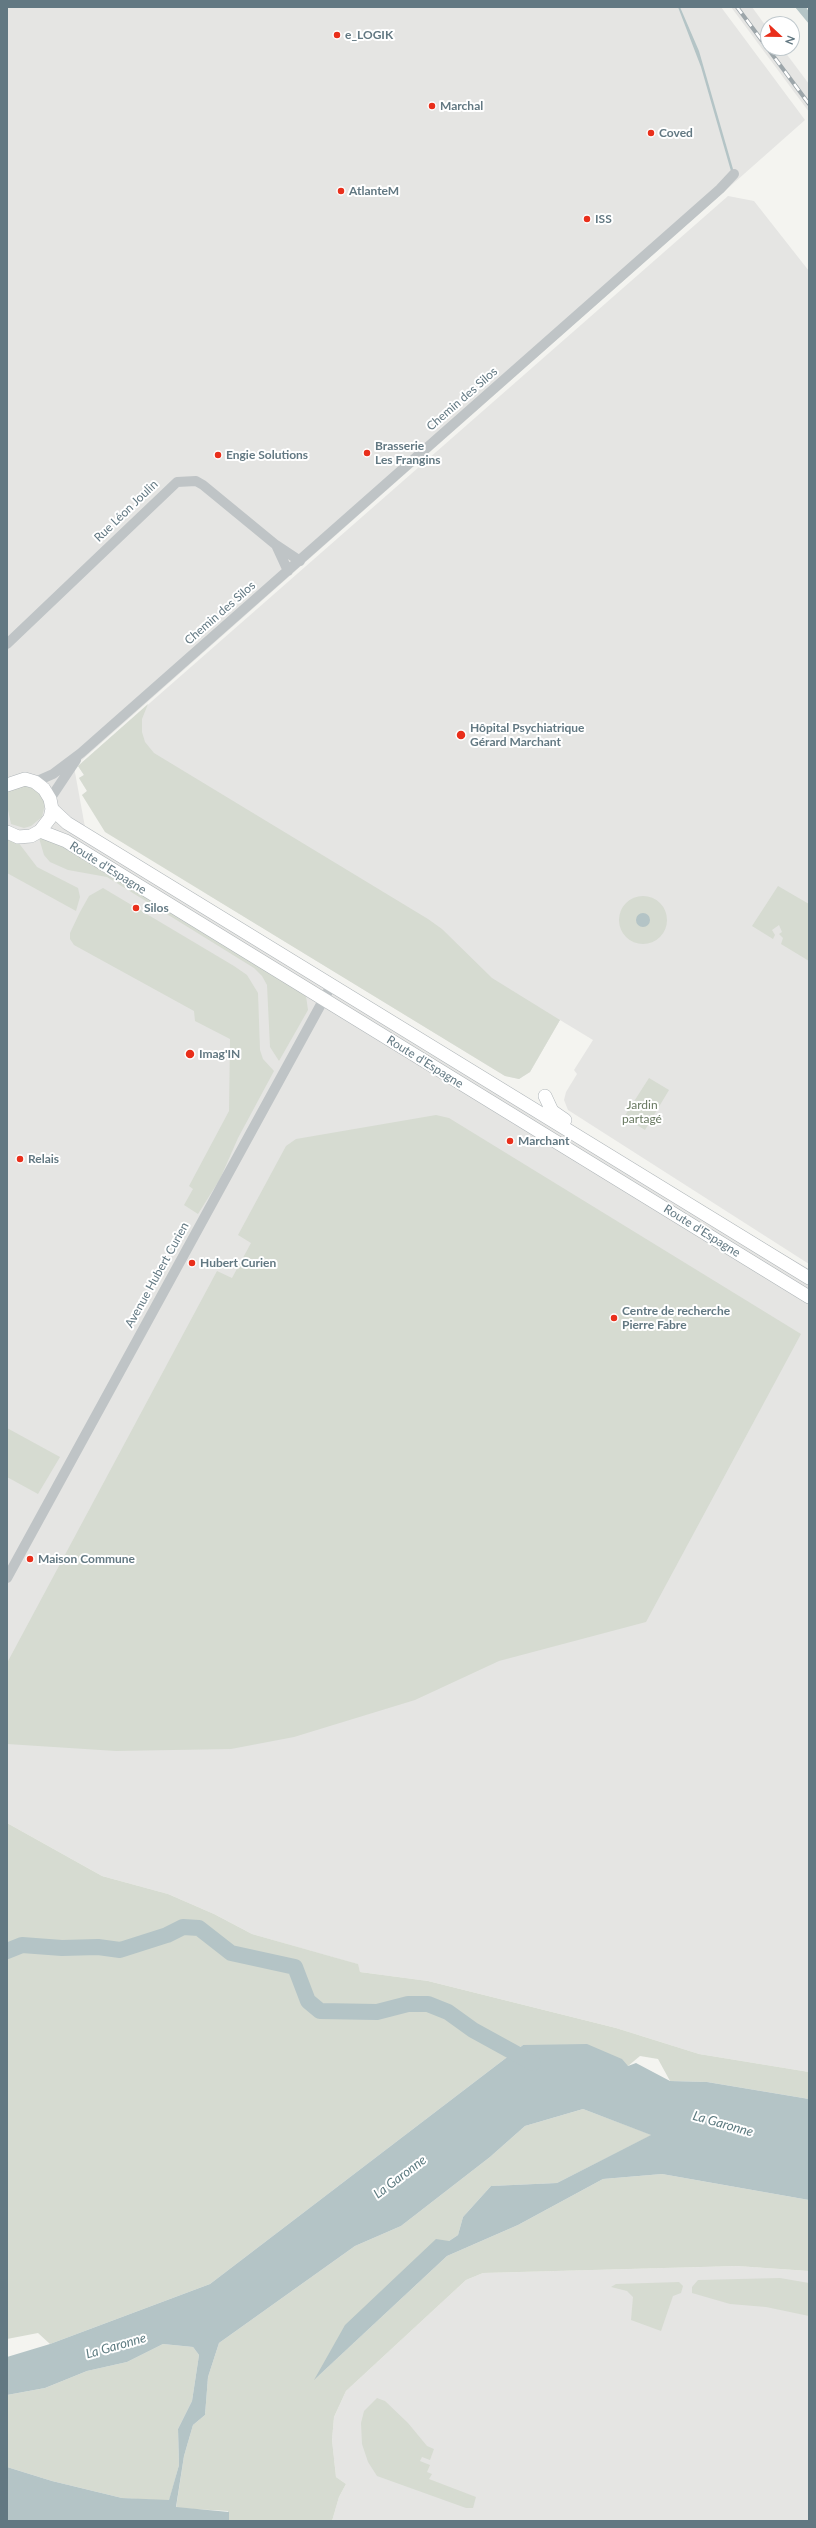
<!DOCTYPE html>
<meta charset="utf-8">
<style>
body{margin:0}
#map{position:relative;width:816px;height:2528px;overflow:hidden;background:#f4f4f0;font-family:Lato,sans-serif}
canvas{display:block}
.frame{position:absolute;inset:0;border:8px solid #627882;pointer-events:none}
.north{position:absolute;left:760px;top:16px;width:40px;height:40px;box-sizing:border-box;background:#fff;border:1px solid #c0c9cd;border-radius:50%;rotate:112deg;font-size:11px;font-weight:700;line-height:16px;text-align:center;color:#627882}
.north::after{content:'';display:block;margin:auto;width:14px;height:18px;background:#e92f1b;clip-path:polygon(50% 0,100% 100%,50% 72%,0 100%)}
</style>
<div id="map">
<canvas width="816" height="2528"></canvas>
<div class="frame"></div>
<div class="north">N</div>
</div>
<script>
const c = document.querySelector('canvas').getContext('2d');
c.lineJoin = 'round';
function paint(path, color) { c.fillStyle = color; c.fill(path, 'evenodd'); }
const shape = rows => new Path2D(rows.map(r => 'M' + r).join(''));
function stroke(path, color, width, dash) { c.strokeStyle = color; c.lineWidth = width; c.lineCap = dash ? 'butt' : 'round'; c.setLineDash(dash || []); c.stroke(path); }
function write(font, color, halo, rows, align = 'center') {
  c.font = font + ' Lato,sans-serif'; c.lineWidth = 4; c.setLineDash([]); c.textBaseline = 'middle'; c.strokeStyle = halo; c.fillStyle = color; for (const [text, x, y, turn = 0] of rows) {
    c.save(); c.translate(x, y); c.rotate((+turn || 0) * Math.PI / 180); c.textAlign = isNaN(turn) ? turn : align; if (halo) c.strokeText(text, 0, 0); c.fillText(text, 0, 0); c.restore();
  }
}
paint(shape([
 [7,7,721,7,805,120,74,767,85,827,664,1184,809,1269,809,2072,699,2054,616,2028,428,1981,360,1972,357,1964,252,1934,214,1914,168,1894,102,1876,7,1823],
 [731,7,752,7,768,29,768,48,782,48,809,84,809,112],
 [728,196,754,201,809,271,809,1264,568,1110,564,1100,566,1092,577,1074,574,1070,593,1040,560,1020,530,1072,519,1079,505,1076,207,894,82,795,87,791,79,778,84,775,78,766],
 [737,2266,809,2271,809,2521,332,2521,339,2497,346,2484,336,2477,332,2440,334,2417,346,2391,466,2280,483,2273]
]), '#e5e5e3');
paint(shape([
 [148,704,142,719,142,732,145,742,154,753,428,919,442,929,492,978,560,1020,530,1072,519,1079,505,1076,105,832,82,795,87,791,79,778,84,775,78,766],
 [19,785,33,787,43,797,45,804,42,817,31,826,24,828,11,824,7,805,7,792],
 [7,838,18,842,37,867,78,888,80,897,76,911,7,873],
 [39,838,56,841,302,992,306,996,308,1010,279,1061,270,1047,267,985,262,976,254,968,107,877,68,870,50,862,44,855],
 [778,886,809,904,809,961,781,944,783,938,779,934,782,932,779,925,772,930,775,935,773,939,752,926],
 [103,888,234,966,247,975,258,993,260,1050,263,1059,274,1071,238,1138,220,1179,198,1214,184,1205,193,1189,189,1186,229,1111,230,1039,195,1021,194,1011,74,945,70,939,70,933,80,912,89,896],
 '619 920a24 24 0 1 1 48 0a24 24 0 1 1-48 0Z',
 [649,1078,669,1090,645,1130,624,1117],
 [436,1115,449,1118,801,1334,646,1622,499,1661,415,1700,294,1737,231,1749,116,1751,7,1744,7,1663,217,1271,232,1278,251,1243,238,1235,286,1146,296,1139],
 [7,1428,60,1457,38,1494,7,1477],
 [7,1823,102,1876,168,1894,214,1914,252,1934,358,1964,360,1972,428,1981,616,2028,699,2054,809,2072,809,2099,707,2082,670,2081,658,2059,640,2056,628,2066,523,2045,210,2284,50,2344,38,2333,7,2339],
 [583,2109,652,2135,557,2183,491,2186,463,2217,458,2235,449,2241,315,2379,447,2256,518,2225,603,2179,662,2174,809,2200,809,2271,737,2266,483,2273,466,2280,346,2391,334,2417,332,2440,336,2477,346,2484,339,2497,332,2521,229,2521,228,2511,176,2508,184,2456,193,2425,205,2415,208,2377,219,2343,355,2246,401,2226,490,2157,525,2126],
 [780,2278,809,2283,809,2316,766,2307,730,2304,692,2293,692,2287,698,2280],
 [679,2282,683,2286,681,2293,673,2296,661,2331,631,2320,633,2297,627,2291,611,2287,616,2284],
 [163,2344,193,2347,199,2355,192,2401,178,2429,179,2465,169,2501,122,2498,52,2481,7,2467,7,2395,45,2388,87,2371,127,2362],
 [377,2398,385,2401,408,2423,427,2446,434,2449,430,2460,422,2457,420,2461,430,2465,427,2472,432,2474,429,2479,476,2497,473,2508,466,2508,377,2476,368,2462,362,2444,361,2423,364,2411]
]), '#d6dbd1');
paint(shape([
 [678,7,680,7,699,51,735,176,733,178,701,67],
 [795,7,806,7,809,12,809,24],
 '636 920a7 7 0 1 1 14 0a7 7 0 1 1-14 0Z',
 [587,2044,622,2059,628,2066,636,2063,670,2081,707,2082,809,2099,809,2200,662,2174,603,2179,518,2225,447,2256,314,2380,345,2325,436,2239,449,2241,458,2235,463,2217,491,2186,557,2183,651,2135,583,2109,525,2126,490,2157,401,2226,355,2246,219,2343,208,2377,205,2415,193,2425,184,2456,176,2507,229,2512,229,2521,7,2521,7,2467,52,2481,122,2498,169,2500,179,2465,178,2429,192,2401,199,2355,193,2347,163,2344,127,2362,87,2371,45,2388,7,2395,7,2357,50,2344,210,2284,523,2045]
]), '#b4c4c6');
stroke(shape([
 [7,1951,22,1945,62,1948,98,1947,120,1950,167,1935,183,1927,199,1928,231,1953,295,1967,308,2001,320,2011,377,2012,408,2004,428,2004,448,2012,473,2030,533,2063]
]), '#b4c4c6', 16);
const major = shape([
 [7,785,25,779,35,782,44,789,50,799,52,809,50,818,40,831,31,836,18,837,7,832],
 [52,809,67,823,809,1278],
 [40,831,66,841,809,1297],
 [545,1096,552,1111,565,1120]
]);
stroke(major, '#b0b6b9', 14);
stroke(shape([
 [276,545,288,571],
 [7,644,177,482,196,481,203,485,276,545,300,561],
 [35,782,53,774,81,753,720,189,734,174],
 [50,799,76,760],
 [7,1578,331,986]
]), '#bfc4c6', 10);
stroke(major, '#fff', 13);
const rail = shape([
 [737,7,809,104]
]);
stroke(rail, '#9da6aa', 4);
stroke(rail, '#fff', 2.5, [8]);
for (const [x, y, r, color] of [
 [337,35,4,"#e92f1b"],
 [432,106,4,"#e92f1b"],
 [651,133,4,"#e92f1b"],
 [341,191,4,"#e92f1b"],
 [587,219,4,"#e92f1b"],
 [367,453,4,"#e92f1b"],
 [218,455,4,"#e92f1b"],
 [461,735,5,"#e92f1b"],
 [136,908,4,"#e92f1b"],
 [190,1054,5,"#e92f1b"],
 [510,1141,4,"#e92f1b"],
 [20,1159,4,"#e92f1b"],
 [192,1263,4,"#e92f1b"],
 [614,1318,4,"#e92f1b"],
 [30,1559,4,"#e92f1b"]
]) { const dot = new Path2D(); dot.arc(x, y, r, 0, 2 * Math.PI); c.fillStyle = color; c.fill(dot); stroke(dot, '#fff', 1.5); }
write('bold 12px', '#627882', '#fff', [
 ["e_LOGIK",345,35],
 ["Marchal",440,106],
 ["Coved",659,133],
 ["AtlanteM",349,191],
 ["ISS",595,219],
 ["Brasserie",375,446],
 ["Les Frangins",375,460],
 ["Engie Solutions",226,455],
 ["Hôpital Psychiatrique",470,728],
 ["Gérard Marchant",470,742],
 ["Silos",144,908],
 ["Imag'IN",199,1054],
 ["Marchant",518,1141],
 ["Relais",28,1159],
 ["Hubert Curien",200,1263],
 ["Centre de recherche",622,1311],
 ["Pierre Fabre",622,1325],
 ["Maison Commune",38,1559]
], 'left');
write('12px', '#627882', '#fff', [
 ["Chemin des Silos",462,399,-41],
 ["Rue Léon Joulin",126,511,-44],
 ["Chemin des Silos",220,613,-41],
 ["Route d'Espagne",108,868,32],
 ["Route d'Espagne",425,1062,32],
 ["Route d'Espagne",702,1231,32],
 ["Avenue Hubert Curien",157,1275,-61]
]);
write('12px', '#697961', '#fff', [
 ["Jardin",642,1105],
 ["partagé",642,1119]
]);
write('italic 13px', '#5d7b80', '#fff', [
 ["La Garonne",723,2124,16],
 ["La Garonne",400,2177,-37],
 ["La Garonne",116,2346,-16]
]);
</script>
